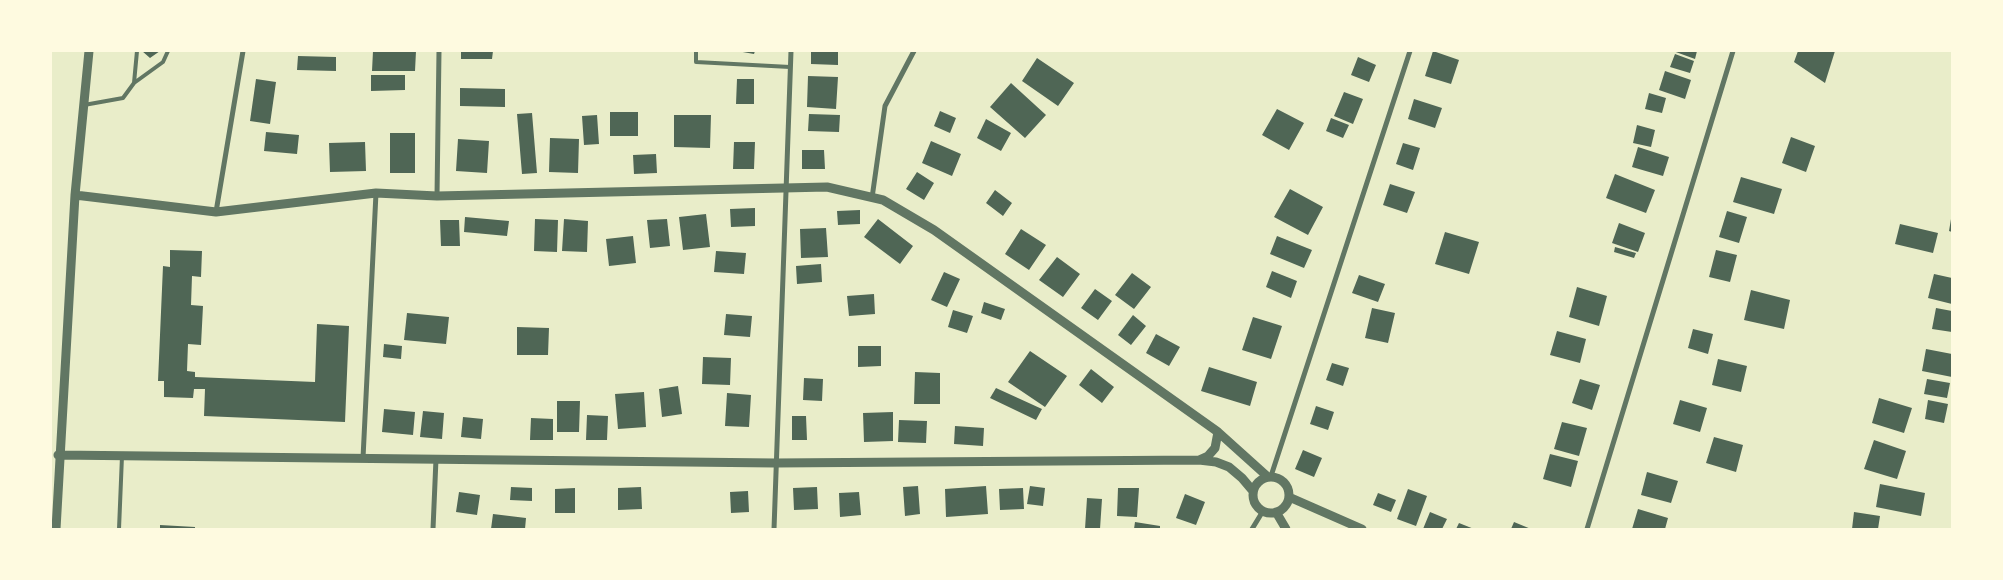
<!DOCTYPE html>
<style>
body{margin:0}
#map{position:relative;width:2003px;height:580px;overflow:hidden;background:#e9edc9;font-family:"Noto Sans",sans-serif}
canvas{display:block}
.frame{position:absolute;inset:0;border:52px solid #fefae0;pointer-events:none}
</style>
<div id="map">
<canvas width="2003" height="580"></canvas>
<div class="frame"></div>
</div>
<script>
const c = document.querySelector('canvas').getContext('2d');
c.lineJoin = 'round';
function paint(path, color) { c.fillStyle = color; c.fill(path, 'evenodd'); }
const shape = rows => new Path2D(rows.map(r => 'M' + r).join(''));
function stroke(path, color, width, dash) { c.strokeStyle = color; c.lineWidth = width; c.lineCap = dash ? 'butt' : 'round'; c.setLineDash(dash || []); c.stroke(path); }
paint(shape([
 [142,51,160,51,150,58],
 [373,51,416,51,415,71,372,71],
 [461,51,493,51,492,59,461,59],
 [737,51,755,51,754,54],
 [811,51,838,51,838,65,811,64],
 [1433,51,1459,60,1451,84,1425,76],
 [1673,51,1697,51,1695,59],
 [1798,51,1835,51,1825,83,1794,62],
 [1675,54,1694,61,1690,73,1670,67],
 [298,56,336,57,336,71,297,70],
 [1358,57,1376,65,1369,82,1351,75],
 [1037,58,1074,83,1058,106,1022,81],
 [1665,71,1691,80,1685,99,1659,90],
 [371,75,405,75,405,90,371,91],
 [808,76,838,77,836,109,807,107],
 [256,79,276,82,270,124,250,121],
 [737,79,754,79,754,104,736,104],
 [1011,83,1046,115,1025,138,990,107],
 [460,88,505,89,505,107,460,106],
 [1344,92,1363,99,1353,124,1334,116],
 [1649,93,1666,98,1662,113,1645,109],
 [1414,99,1442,108,1435,128,1408,119],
 [1277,109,1304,123,1289,150,1262,135],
 [940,111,956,118,950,133,934,126],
 [610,112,638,112,638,136,610,136],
 [532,113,537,173,522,174,517,114],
 [809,114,840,115,839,132,808,131],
 [597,115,599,144,584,145,582,116],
 [674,115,711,115,710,148,674,147],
 [1331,118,1349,125,1343,138,1326,131],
 [986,119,1011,133,1001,151,977,138],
 [1637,125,1655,130,1651,147,1633,143],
 [266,132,299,135,297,154,264,151],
 [390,133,415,133,415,173,390,173],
 [1791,137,1815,146,1806,172,1782,163],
 [550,138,579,139,578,173,549,172],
 [458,139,489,141,487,173,456,171],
 [931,141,961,154,952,176,922,163],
 [365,142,366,171,330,172,329,143],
 [734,142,755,142,754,169,733,169],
 [1403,143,1420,148,1413,170,1396,164],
 [1638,147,1669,157,1663,176,1632,167],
 [802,150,824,150,825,169,802,169],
 [656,154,657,173,634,174,633,155],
 [917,172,934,183,924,200,906,189],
 [1615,174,1655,190,1646,213,1606,198],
 [1741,177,1782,189,1774,214,1733,202],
 [1390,184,1415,192,1407,213,1383,205],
 [1290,189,1323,207,1308,235,1274,217],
 [995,190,1012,203,1003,216,986,203],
 [755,208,755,226,731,227,730,209],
 [860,210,860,224,838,225,837,211],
 [1727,211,1747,217,1739,243,1719,237],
 [706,214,710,247,683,250,679,217],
 [465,217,509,221,507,236,464,232],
 [535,219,558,220,557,252,534,251],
 [564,219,588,221,587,252,562,251],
 [667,219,670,246,650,248,647,220],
 [878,219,913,246,900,264,864,237],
 [1951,219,1952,219,1952,232,1949,231],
 [440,220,459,220,460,246,441,246],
 [1619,223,1645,233,1638,252,1612,243],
 [1900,224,1938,233,1933,253,1895,244],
 [826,228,828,257,801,258,800,229],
 [1021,229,1046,245,1029,270,1005,254],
 [1445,232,1479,242,1469,274,1435,264],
 [633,236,636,263,609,266,606,239],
 [1277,236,1312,250,1304,268,1270,254],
 [1615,247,1636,253,1634,258,1614,252],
 [170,250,202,251,201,277,192,276,191,305,203,306,201,345,188,344,187,371,195,372,195,377,315,382,317,324,349,326,345,422,204,416,205,389,194,389,193,398,164,397,164,381,158,381,163,266,170,267],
 [1716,250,1737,255,1730,282,1709,277],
 [716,251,746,253,744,274,714,272],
 [1057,257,1080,274,1063,297,1039,280],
 [821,264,822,282,797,284,796,266],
 [1272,271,1297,281,1291,298,1266,287],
 [944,272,960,279,947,307,931,300],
 [1132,273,1151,287,1134,309,1115,295],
 [1934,274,1952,278,1952,304,1928,298],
 [1359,275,1385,284,1378,302,1352,293],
 [1577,287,1607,296,1599,326,1569,317],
 [1095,289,1112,301,1098,320,1081,308],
 [1751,290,1790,300,1784,329,1744,320],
 [874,294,875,314,849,316,847,296],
 [984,302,1005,309,1001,320,981,313],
 [1372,308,1395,313,1388,343,1365,338],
 [1936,308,1952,311,1952,332,1932,329],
 [953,310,973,316,967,333,948,327],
 [407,313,449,317,446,344,404,340],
 [726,314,752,316,750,337,724,335],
 [1133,315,1146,326,1131,345,1118,335],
 [1253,317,1282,326,1271,359,1242,350],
 [517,327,549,328,548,355,517,355],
 [1693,329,1713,334,1708,354,1688,348],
 [1557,331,1586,339,1580,363,1550,355],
 [1156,334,1180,347,1169,366,1146,353],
 [384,344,402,346,401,359,383,357],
 [858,346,881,346,881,366,858,367],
 [1926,349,1952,354,1952,377,1922,371],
 [1030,351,1067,376,1045,407,1008,382],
 [703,357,731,358,730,385,702,384],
 [1718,359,1747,366,1741,392,1712,385],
 [1332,363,1349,368,1343,386,1326,380],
 [1209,367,1257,382,1250,406,1201,391],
 [1091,369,1114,387,1102,403,1079,385],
 [915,372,940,373,940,404,914,404],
 [804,378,823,379,822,401,803,400],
 [1580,379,1600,385,1592,410,1572,403],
 [1927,379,1950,383,1947,398,1924,394],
 [678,386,682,414,662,417,659,389],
 [996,388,1042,409,1036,420,990,398],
 [644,392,646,427,618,429,615,394],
 [727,393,751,395,749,427,725,426],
 [1879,398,1912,408,1904,433,1872,423],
 [1680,400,1707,408,1700,432,1673,424],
 [1928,400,1948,404,1944,423,1925,419],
 [557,401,580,401,579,432,557,432],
 [1316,406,1334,412,1328,430,1310,424],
 [384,409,415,412,413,435,382,432],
 [423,411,444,413,442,439,420,437],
 [893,412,893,441,864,442,863,413],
 [587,415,608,416,607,440,586,440],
 [792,416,806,416,807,440,792,440],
 [463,417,483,419,481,439,461,437],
 [531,418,553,419,553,440,530,440],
 [899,420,927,421,926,443,898,442],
 [1562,422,1587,428,1579,456,1554,449],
 [955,426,984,428,983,446,954,444],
 [1714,437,1743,445,1736,472,1706,463],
 [1874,440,1906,451,1897,479,1864,469],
 [1303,450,1322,458,1314,477,1295,469],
 [1550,454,1578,461,1571,487,1543,479],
 [1647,472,1678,481,1671,503,1641,495],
 [1880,484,1925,493,1921,516,1876,507],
 [918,486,920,514,905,516,903,487],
 [986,486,988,514,946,517,945,489],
 [1030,486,1045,488,1043,506,1027,504],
 [511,487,532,488,532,501,510,500],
 [641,487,642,509,618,510,618,488],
 [817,487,818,509,794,510,793,488],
 [575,488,575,513,555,513,555,489],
 [1023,488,1024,509,1000,510,999,489],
 [1118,488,1139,488,1137,517,1117,516],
 [1408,489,1427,496,1416,526,1397,519],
 [748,491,749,512,731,513,730,492],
 [459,492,480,495,477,515,456,512],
 [859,492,861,515,840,517,839,493],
 [1378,493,1396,500,1391,512,1373,505],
 [1185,494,1205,502,1196,525,1176,518],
 [1087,498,1102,499,1100,529,1085,529],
 [1638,509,1668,518,1665,529,1632,529],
 [1430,512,1447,519,1442,529,1423,529],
 [1854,512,1880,516,1878,529,1852,529],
 [493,514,526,518,525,529,491,529],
 [1135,522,1160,526,1160,529,1134,529],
 [1514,522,1531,529,1511,529],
 [1459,523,1474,529,1456,529],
 [160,525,195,527,195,529,160,529]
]), '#4f6655');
stroke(shape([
 [696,51,696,62,790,67],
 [134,83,163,62,168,51],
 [84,105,123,98,134,83,137,51],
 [119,529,122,456]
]), '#617663', 4);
stroke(shape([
 [437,196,439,51],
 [872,198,885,106,914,51],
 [216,212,243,51],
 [363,458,376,193],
 [1271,476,1410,51],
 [433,529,436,459],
 [774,529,791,51],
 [1252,529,1263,511],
 [1587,529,1733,51]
]), '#617663', 5);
stroke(shape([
 [75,195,216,212,376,193,437,196,827,187,883,200,934,230,1218,432,1268,477],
 [58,455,775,463,1199,460,1216,462,1229,467,1242,478,1253,491],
 [1199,460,1208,456,1215,448,1218,432],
 '1253 495a18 18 0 1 1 36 0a18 18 0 1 1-36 0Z',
 [1289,497,1362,529],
 [1276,512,1286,529],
 [56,529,75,195,89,51]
]), '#617663', 9);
</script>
